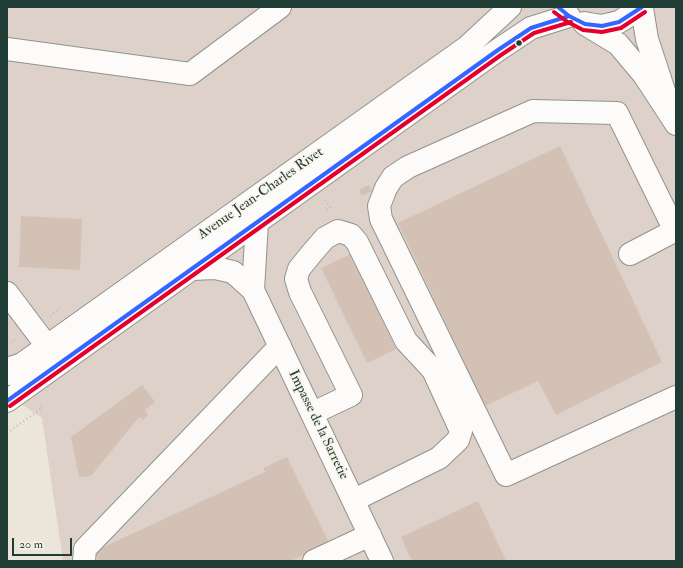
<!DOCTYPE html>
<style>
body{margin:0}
#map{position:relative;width:683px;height:568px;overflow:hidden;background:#ece6da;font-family:"IM FELL Double Pica",serif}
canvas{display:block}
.frame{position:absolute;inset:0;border:8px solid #1f3d34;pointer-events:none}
.scale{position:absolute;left:12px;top:538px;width:60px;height:18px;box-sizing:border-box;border:2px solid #1f3d34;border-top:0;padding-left:5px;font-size:12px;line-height:14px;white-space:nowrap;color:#1f3d34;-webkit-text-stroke:3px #f7f3e8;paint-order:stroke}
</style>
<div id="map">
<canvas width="683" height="568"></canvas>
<div class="frame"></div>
<div class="scale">20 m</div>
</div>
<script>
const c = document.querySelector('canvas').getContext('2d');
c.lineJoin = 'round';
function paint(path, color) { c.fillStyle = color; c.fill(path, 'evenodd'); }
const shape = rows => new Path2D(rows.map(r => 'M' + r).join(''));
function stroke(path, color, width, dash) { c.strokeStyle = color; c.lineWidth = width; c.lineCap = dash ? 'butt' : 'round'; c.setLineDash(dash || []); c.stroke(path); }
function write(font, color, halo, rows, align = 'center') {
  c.font = font + ' "IM FELL Double Pica",serif'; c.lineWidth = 3; c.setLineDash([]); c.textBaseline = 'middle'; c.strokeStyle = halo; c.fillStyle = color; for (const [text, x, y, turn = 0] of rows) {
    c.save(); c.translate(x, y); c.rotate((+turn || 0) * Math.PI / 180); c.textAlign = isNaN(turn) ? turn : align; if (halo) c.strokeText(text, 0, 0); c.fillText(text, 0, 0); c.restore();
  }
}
paint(shape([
 [7,7,676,7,676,561,63,561,42,418,7,394]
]), '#ddd1ca');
paint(shape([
 [560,146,662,362,556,415,538,381,485,406,398,223],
 [369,185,372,191,362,196,359,190],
 [21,216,82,219,80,270,19,267],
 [351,254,396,349,367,363,321,268],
 [142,385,155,402,145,410,148,415,143,420,139,417,91,476,79,477,71,437],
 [287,457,329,543,291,561,99,561,95,551,265,472,263,468],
 [478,501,506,561,412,561,401,537]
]), '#d4c1b6');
const minor = shape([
 [7,49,190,74,280,7],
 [675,231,617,113,533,111,408,167,393,177,386,188,379,206,381,219,506,475,676,397],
 [630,254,676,230],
 [192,269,215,268,233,272,253,290,382,561],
 [253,290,257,222],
 [7,293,47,346],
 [313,413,351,395,300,292,296,279,299,269,312,253,325,238,338,231,351,235,357,242,406,341,433,370,461,431,458,440,439,458,354,500],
 [84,561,85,549,280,346],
 [314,561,370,535]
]);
const major = shape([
 [642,8,647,39,666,97],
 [584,23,602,26,619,22,642,7],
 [585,24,618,44,644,75,676,124],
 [8,374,467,47,510,7],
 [7,401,498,50,531,28,569,16]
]);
const highway = shape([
 [7,369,23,364]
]);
stroke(minor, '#91938b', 24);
stroke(major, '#91938b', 24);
stroke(highway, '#91938b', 24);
stroke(shape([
 [325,200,330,207,325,212],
 [50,316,60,308],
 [7,344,16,339],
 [7,429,10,431,41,409,41,403]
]), '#bdc0bc', 2.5, [1, 3]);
stroke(minor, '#fcfbf9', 22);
stroke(major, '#fcfbf9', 22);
stroke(highway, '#fcfbf9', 22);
stroke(shape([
 [558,7,569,16,585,24,602,26,619,22,642,7],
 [7,401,498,50,531,28,569,16]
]), '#36f', 4);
stroke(shape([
 [554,12,566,21,583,30,602,32,621,28,645,12],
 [10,406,501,55,534,33,571,22]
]), '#e4002b', 4);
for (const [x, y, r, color] of [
 [519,43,3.5,"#1f3d34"]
]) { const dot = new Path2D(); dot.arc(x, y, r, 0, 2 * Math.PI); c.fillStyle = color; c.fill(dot); stroke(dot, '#f7f3e8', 1.5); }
write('14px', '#1f3d34', '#f7f3e8', [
 ["Avenue Jean-Charles Rivet",261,194,-35],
 ["Impasse de la Sarretie",318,425,64]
]);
</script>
